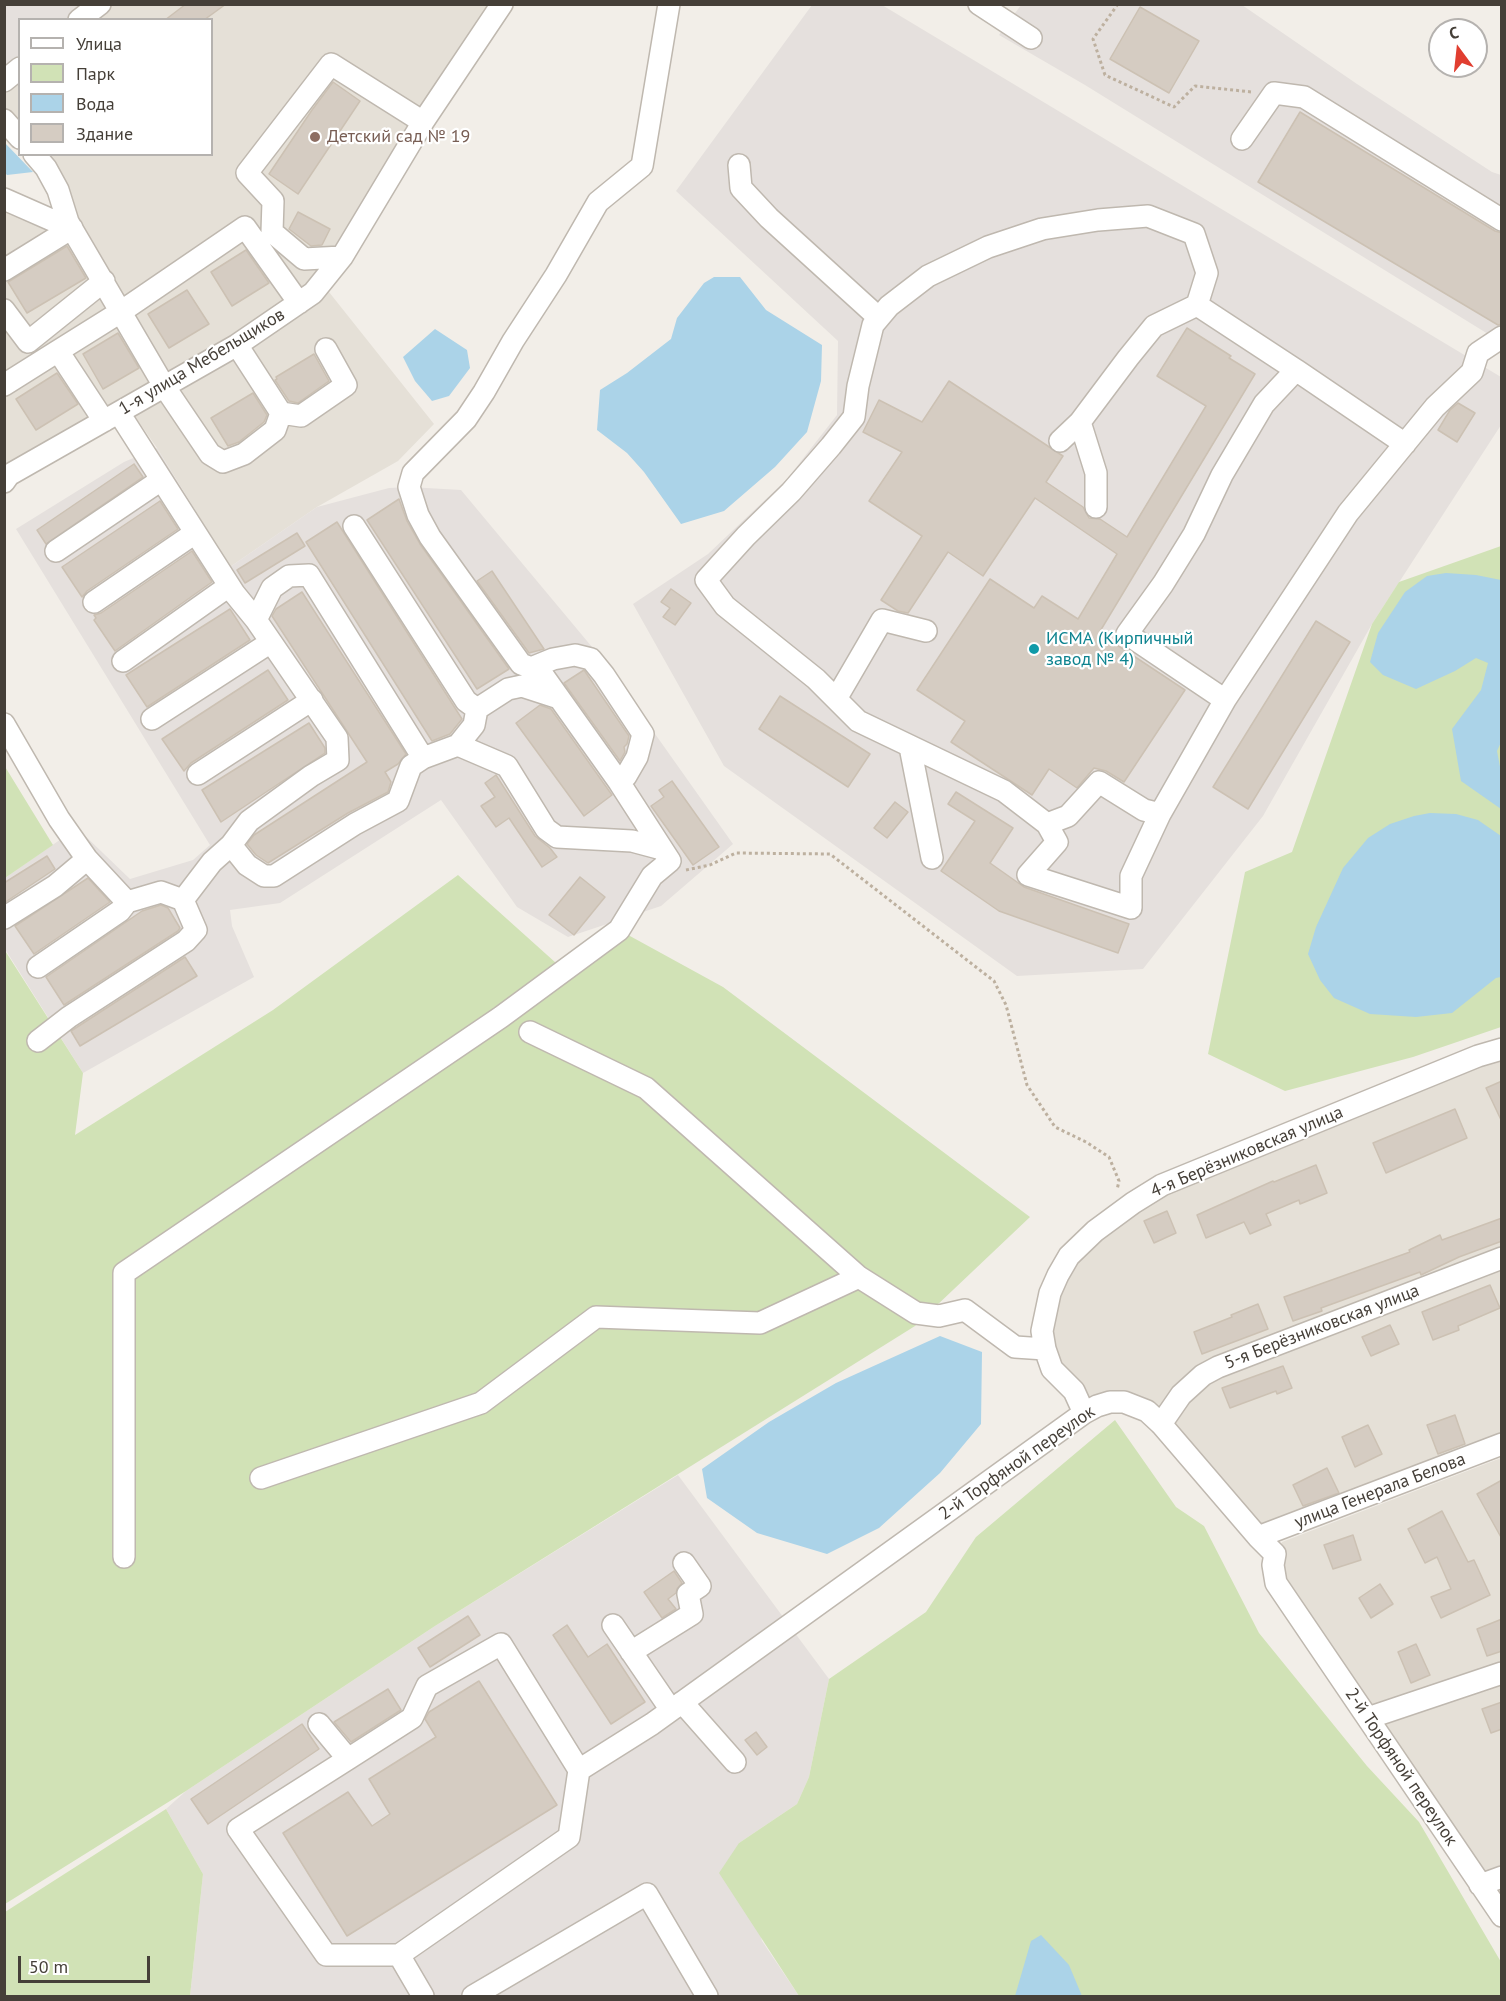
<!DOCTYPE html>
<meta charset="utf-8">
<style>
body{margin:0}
#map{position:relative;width:1506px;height:2001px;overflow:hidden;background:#f2eee8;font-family:"PT Sans",sans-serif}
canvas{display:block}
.frame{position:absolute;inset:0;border:6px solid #453f38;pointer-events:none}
.legend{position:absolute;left:18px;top:18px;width:195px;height:138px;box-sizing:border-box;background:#fff;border:2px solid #b5b2af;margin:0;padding:8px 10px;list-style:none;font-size:18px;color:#453f38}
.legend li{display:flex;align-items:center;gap:12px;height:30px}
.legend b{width:30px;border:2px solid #b5b2af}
.north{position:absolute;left:1428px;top:18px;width:60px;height:60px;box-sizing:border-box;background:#fff;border:2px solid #b5b2af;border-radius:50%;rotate:345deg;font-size:16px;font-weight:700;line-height:24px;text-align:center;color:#453f38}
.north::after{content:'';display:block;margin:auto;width:21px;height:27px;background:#e13e30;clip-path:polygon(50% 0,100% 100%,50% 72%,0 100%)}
.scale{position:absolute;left:18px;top:1956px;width:132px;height:27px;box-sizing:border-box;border:3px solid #453f38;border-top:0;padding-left:8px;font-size:18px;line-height:21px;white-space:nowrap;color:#453f38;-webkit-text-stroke:4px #fff;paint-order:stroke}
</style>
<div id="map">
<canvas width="1506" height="2001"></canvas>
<div class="frame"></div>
<ul class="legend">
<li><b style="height:8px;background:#fff"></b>Улица</li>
<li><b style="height:16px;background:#d1e2b6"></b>Парк</li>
<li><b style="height:16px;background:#abd3e8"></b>Вода</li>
<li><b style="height:16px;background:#d5ccc2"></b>Здание</li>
</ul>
<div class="north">С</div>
<div class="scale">50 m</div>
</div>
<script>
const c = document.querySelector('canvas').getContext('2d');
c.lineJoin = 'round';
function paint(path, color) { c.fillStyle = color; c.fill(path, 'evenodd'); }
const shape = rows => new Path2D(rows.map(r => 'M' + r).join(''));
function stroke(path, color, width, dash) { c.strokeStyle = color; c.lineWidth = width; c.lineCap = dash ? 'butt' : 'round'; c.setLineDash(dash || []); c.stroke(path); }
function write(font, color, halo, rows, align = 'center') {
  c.font = font + ' "PT Sans",sans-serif'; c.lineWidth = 4.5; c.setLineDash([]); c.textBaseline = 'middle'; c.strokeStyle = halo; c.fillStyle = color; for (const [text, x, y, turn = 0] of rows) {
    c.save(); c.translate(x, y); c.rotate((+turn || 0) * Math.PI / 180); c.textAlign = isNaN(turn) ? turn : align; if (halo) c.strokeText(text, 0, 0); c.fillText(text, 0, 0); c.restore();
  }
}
paint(shape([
 [105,5,502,5,335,263,171,387,38,155,212,154,212,20,83,19],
 [19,72,19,134,5,117,4,85],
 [5,203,67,225,167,390,23,479,5,494],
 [325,287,434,424,398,461,317,507,230,567,157,448,134,415],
 [1501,1052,1501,1255,1249,1351,1160,1419,1147,1409,1085,1408,1049,1348,1061,1277,1135,1206],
 [1501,1261,1501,1452,1281,1538,1236,1506,1164,1423,1205,1377],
 [1501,1458,1501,1670,1368,1715,1279,1582,1277,1555,1282,1542],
 [1501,1676,1501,1874,1481,1882,1372,1720]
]), '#e5e0d7');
paint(shape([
 [5,5,95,5,75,19,20,20,19,64,5,76],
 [812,5,882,5,1501,377,1501,425,1372,624,1263,816,1143,969,1017,976,724,766,633,604,708,554,787,479,837,415,838,341,676,191],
 [1021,5,1242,5,1357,84,1492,172,1501,175,1501,342,1085,85,999,35],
 [157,448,230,567,317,507,389,488,409,487,461,490,602,659,733,844,661,906,568,937,517,907,441,800,280,903,230,910,232,926,254,977,83,1073,5,949,5,878,77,828,130,879,193,860,210,845,16,529,124,462],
 [678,1475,829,1679,809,1777,797,1804,739,1843,762,1941,799,1996,190,1996,203,1874,166,1809,186,1791,435,1626]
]), '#e5e0dd');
paint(shape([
 [1501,546,1501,1027,1413,1057,1285,1091,1208,1054,1245,872,1292,852,1372,624,1399,582],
 [4,765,53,845,5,878,4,878],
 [458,875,556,963,619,930,723,987,1030,1217,915,1326,435,1626,186,1791,5,1904,4,949,83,1073,75,1135,273,1010],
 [1115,1420,1176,1507,1204,1526,1259,1633,1367,1766,1419,1822,1501,1962,1501,1996,799,1996,719,1873,739,1843,797,1804,809,1777,829,1679,926,1612,976,1537],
 [166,1809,203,1874,190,1996,5,1996,5,1912]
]), '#d1e2b6');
paint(shape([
 [5,143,33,172,7,175,5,173],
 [714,277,740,277,766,310,822,345,821,381,807,432,775,467,724,511,681,524,644,472,627,453,597,430,600,390,627,373,671,339,677,318,704,283],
 [435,329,467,350,470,368,449,396,432,401,415,381,403,357],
 [1446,573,1476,575,1501,580,1502,740,1497,751,1501,772,1501,809,1461,781,1452,729,1481,690,1488,663,1476,658,1455,671,1416,689,1383,675,1370,662,1378,633,1405,592,1427,576],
 [1430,813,1456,814,1478,820,1501,836,1501,977,1496,978,1452,1013,1416,1017,1370,1014,1334,998,1320,980,1308,954,1316,927,1343,868,1368,838,1390,824,1414,816],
 [940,1336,982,1352,981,1424,940,1473,879,1528,827,1554,757,1533,707,1498,702,1469,769,1422,836,1383],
 [1041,1935,1069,1965,1082,1996,1015,1996,1031,1941]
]), '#abd3e8');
const building = shape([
 [186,4,226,4,204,20,165,20,186,4],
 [1140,7,1199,41,1169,93,1110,59,1140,7],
 [333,82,360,101,298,194,269,174,312,110,333,82],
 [1300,112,1495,231,1502,233,1502,324,1498,325,1258,182,1300,112],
 [298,212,330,229,322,245,311,246,289,229,298,212],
 [67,246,86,278,27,313,8,282,67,246],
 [246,250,269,283,232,306,211,272,246,250],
 [187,290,209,324,169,348,148,314,187,290],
 [1187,328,1231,356,1229,358,1255,374,1099,633,1185,690,1124,782,1106,771,1094,768,1077,788,1049,769,1032,795,951,742,965,721,917,690,990,579,1034,608,1042,596,1078,619,1117,554,1035,498,983,576,948,552,908,613,898,611,881,600,922,536,869,501,902,452,863,432,879,400,922,422,949,381,1063,456,1046,482,1083,507,1089,518,1100,519,1127,537,1206,406,1157,376,1187,328],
 [118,333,139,368,103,389,83,354,118,333],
 [314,354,329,381,298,403,289,401,275,380,277,379,276,377,314,354],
 [57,373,78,404,36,430,16,399,57,373],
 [253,393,267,415,264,422,239,442,228,446,211,418,253,393],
 [1458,403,1475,413,1457,442,1438,430,1450,410,1458,403],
 [134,464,143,477,46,544,37,530,134,464],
 [399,499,407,521,420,544,509,669,477,689,367,520,399,499],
 [160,501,178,529,87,591,82,597,62,567,160,501],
 [337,522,462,719,450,734,432,741,306,542,337,522],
 [297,533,305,546,245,583,237,570,297,533],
 [192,551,212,582,115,651,94,620,96,618,94,615,101,613,192,551],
 [492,571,544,649,529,653,477,581,492,571],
 [671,589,691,603,675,625,663,617,670,608,661,602,671,589],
 [302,592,406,754,398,764,385,772,391,782,388,792,348,813,268,863,256,855,247,844,254,835,367,762,272,616,276,609,302,592],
 [230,609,250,640,147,707,126,675,230,609],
 [1316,621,1350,642,1248,809,1213,787,1316,621],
 [268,670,288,700,191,763,184,771,162,739,268,670],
 [584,670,629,736,627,744,624,747,625,752,620,761,564,683,584,670],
 [780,696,870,754,848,787,759,729,780,696],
 [540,705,551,709,612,795,584,816,516,723,540,705],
 [309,723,325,748,325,753,221,822,202,790,309,723],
 [496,775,535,836,550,848,557,857,542,867,509,818,496,827,481,806,495,797,485,783,496,775],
 [672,781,719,847,693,865,651,806,664,797,659,790,672,781],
 [956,792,1013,828,990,863,1024,887,1129,924,1118,953,999,911,941,871,975,821,948,804,956,792],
 [895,802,908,812,887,838,874,828,895,802],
 [47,856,55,869,4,903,4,883,47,856],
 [580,877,605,897,574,935,549,915,580,877],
 [88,878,110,902,34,954,15,926,88,878],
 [161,905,168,908,180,928,178,931,64,1005,46,977,142,911,161,905],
 [185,957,197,976,80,1046,71,1031,185,957],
 [1502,1081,1502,1122,1486,1088,1502,1081],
 [1455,1109,1467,1138,1386,1173,1373,1143,1455,1109],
 [1316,1165,1327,1193,1300,1204,1299,1200,1266,1214,1271,1225,1250,1234,1244,1222,1206,1238,1197,1215,1273,1181,1274,1182,1316,1165],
 [1167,1211,1176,1233,1154,1243,1144,1221,1167,1211],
 [1502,1218,1502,1241,1459,1257,1421,1275,1420,1272,1321,1308,1322,1311,1293,1321,1284,1297,1410,1252,1409,1250,1440,1235,1442,1240,1502,1218],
 [1490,1285,1500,1308,1458,1326,1459,1330,1433,1340,1422,1312,1490,1285],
 [1258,1304,1268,1329,1202,1354,1194,1332,1232,1317,1231,1315,1258,1304],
 [1390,1325,1399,1344,1371,1356,1362,1337,1390,1325],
 [1283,1366,1292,1388,1277,1394,1276,1391,1230,1408,1222,1388,1283,1366],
 [1455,1415,1465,1444,1438,1454,1427,1425,1455,1415],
 [1368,1425,1382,1454,1355,1467,1342,1437,1368,1425],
 [1327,1468,1339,1493,1303,1506,1293,1485,1327,1468],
 [1502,1480,1502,1539,1477,1494,1502,1480],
 [1442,1511,1468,1562,1474,1560,1490,1595,1441,1618,1431,1597,1451,1589,1437,1557,1425,1563,1408,1529,1442,1511],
 [1353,1535,1361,1560,1333,1569,1324,1545,1353,1535],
 [674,1571,682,1583,677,1589,676,1593,668,1599,676,1609,662,1618,644,1592,674,1571],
 [1380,1584,1393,1604,1371,1618,1359,1598,1380,1584],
 [468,1616,480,1635,430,1667,418,1648,468,1616],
 [1502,1619,1502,1651,1487,1656,1477,1629,1502,1619],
 [567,1625,588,1657,607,1644,645,1702,611,1724,553,1635,567,1625],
 [1416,1644,1430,1675,1411,1683,1398,1652,1416,1644],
 [479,1681,557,1805,347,1936,283,1833,348,1792,372,1826,390,1814,369,1779,436,1737,425,1719,429,1712,479,1681],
 [388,1689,401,1710,351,1742,334,1722,388,1689],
 [1502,1702,1502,1729,1491,1733,1482,1709,1502,1702],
 [302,1724,319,1749,208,1824,191,1799,302,1724],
 [756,1732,767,1747,757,1755,745,1740,756,1732]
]);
paint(building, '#d5ccc2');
stroke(building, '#ccc1b3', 1.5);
const minor = shape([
 [979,4,1031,38],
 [79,20,100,4],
 [4,81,20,68],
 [4,120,20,138],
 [1242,139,1274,93,1304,97,1502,220],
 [34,154,46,168,58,190,68,222],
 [739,165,741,188,769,218,879,318],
 [4,199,54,221,68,222,164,386,210,454,223,462,244,454,275,430,281,413,237,345],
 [342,257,304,259,272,232,273,201,247,173,331,64,423,122],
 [4,270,72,228],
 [4,310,28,342,104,281],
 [1296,370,1405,444],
 [4,385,58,351],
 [119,413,234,593,256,620,337,738,338,760,311,776,249,821,231,845,247,865,264,876,274,876,355,824,398,801,411,766,423,758,458,745],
 [281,413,301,416,346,385,326,349],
 [104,421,58,351,122,311,245,227,299,303],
 [1080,422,1096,473,1096,507],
 [1060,441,1080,422,1128,358,1154,326,1197,305,1296,370,1264,404,1222,475,1194,534,1163,584,1127,634,1225,700,1348,513,1435,407,1472,372,1478,353,1502,337],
 [4,482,9,475,237,345,313,293,342,257,423,122,502,4],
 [354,526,466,701,477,709],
 [56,551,161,480],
 [94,602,195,533],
 [256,620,272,588,289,576,309,575,423,758],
 [123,661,229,586],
 [531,668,553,659,575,655,591,659,604,675,643,734,637,757,626,776,619,782],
 [559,698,522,686,508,689,477,709,474,725,458,745,507,766,546,829,557,837,632,841,662,849],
 [836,699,882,620,926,631],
 [152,719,271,642],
 [4,724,59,819,87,859,127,902,161,892,183,900],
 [910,747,932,858],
 [198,774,312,700],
 [1160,814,1131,876,1131,908,1028,875,1057,842,1047,824,1068,816,1099,782,1144,810,1160,814,1225,700],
 [1047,824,1004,791,858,721,816,679,725,606,706,580,746,536,791,492,831,446,854,417,858,386,873,325,889,306,928,276,988,247,1042,229,1098,220,1148,216,1194,234,1207,273,1197,305],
 [4,918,55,886,87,859],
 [38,967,120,911,127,902],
 [530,1032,646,1088,859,1277,916,1313,939,1316,965,1310,1015,1347,1045,1349],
 [38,1041,69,1017,186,941,196,930,183,900,212,862,231,845],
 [1084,1413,1074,1391,1052,1369,1045,1349,1042,1331,1050,1293,1058,1275,1069,1256,1095,1231,1133,1203,1162,1185,1478,1056,1502,1049],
 [1161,1424,1181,1395,1203,1375,1218,1367,1502,1258],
 [261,1478,481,1403,596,1317,760,1323,859,1277],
 [1258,1537,1502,1444],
 [124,1557,124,1273,501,1017,619,930,652,876,670,861,619,782,540,671,521,664,430,537,418,515,409,487,413,473,466,419,484,392,513,341,556,275,598,202,642,166,669,4],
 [613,1625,671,1710],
 [631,1652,692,1614,688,1594,700,1586,684,1563],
 [682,1702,735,1762],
 [1368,1718,1502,1673],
 [319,1724,348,1759,238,1829,326,1955,399,1955,423,1996],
 [348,1759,412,1718,427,1686,501,1644,579,1770,652,1724,1084,1413,1097,1406,1110,1402,1124,1402,1147,1411,1161,1424,1258,1537,1275,1554,1273,1565,1276,1583,1502,1916],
 [1480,1885,1502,1877],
 [399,1955,569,1837,579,1770],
 [473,1996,647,1894,707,1996]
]);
stroke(minor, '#bfb8af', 24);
stroke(shape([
 [1118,4,1093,39,1105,75,1174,107,1195,86,1252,92],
 [686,870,710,865,736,853,830,854,994,981,1006,1005,1027,1085,1055,1127,1086,1142,1109,1157,1119,1181,1117,1190]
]), '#bdb09f', 3, [3, 3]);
stroke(minor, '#fff', 21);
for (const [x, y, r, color] of [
 [315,137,6,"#8d6e63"],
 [1034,649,6,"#0f9aa8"]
]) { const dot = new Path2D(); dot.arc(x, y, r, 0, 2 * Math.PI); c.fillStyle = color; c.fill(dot); stroke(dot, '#fff', 2); }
write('18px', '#785e54', '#fff', [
 ["Детский сад № 19",327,137]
], 'left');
write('18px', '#453f38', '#fff', [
 ["1-я улица Мебельщиков",202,362,-31],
 ["4-я Берёзниковская улица",1247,1152,-23],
 ["5-я Берёзниковская улица",1322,1327,-21],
 ["2-й Торфяной переулок",1017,1463,-35],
 ["улица Генерала Белова",1380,1491,-21],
 ["2-й Торфяной переулок",1401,1767,56]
]);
write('18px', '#0d838f', '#fff', [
 ["ИСМА (Кирпичный",1046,639],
 ["завод № 4)",1046,660]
], 'left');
</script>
